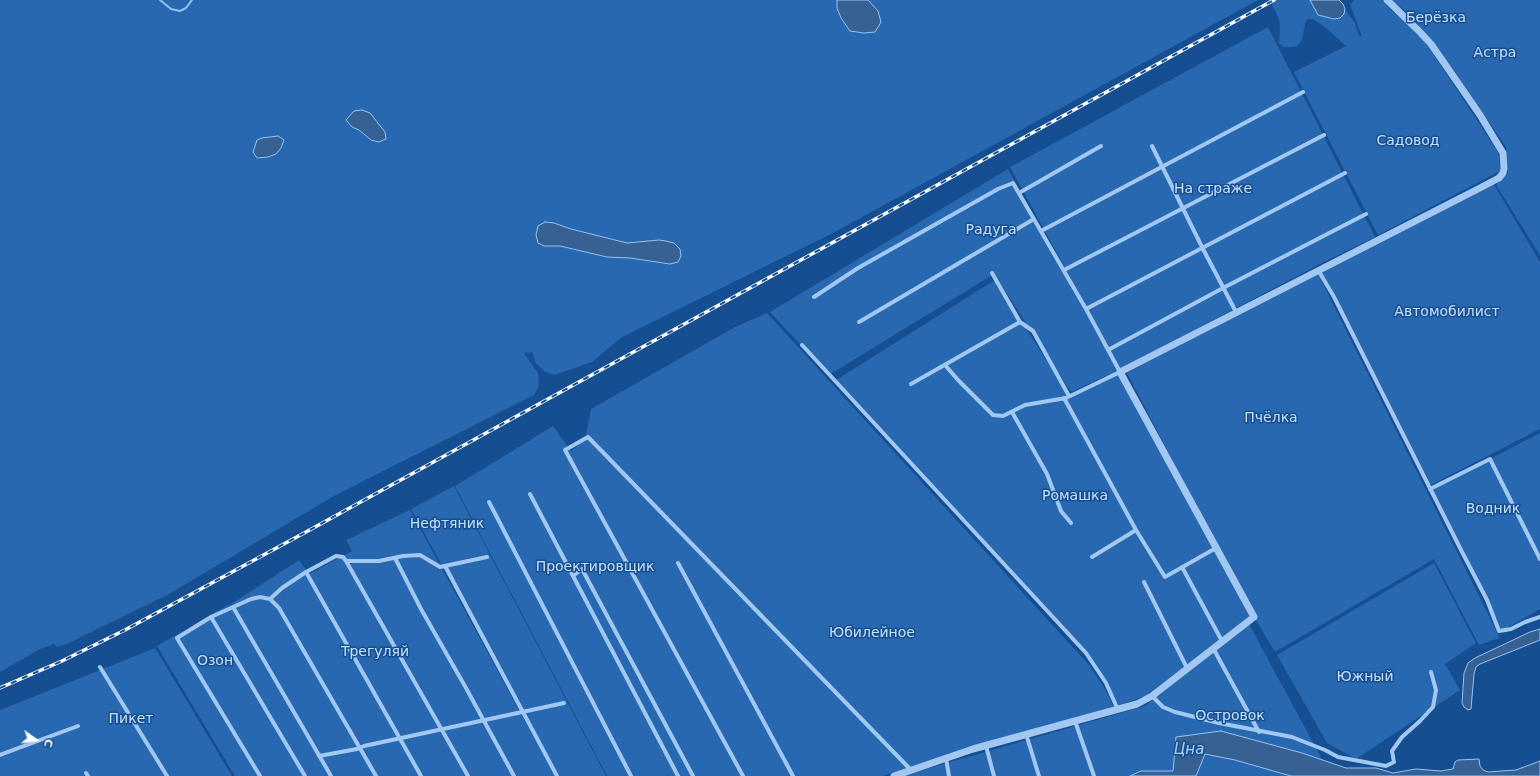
<!DOCTYPE html>
<meta charset="utf-8">
<style>
body{margin:0}
#map{position:relative;width:1540px;height:776px;overflow:hidden;background:#154e91;font-family:"DejaVu Sans",sans-serif}
canvas{display:block}
.north{position:absolute;left:16px;top:720px;width:40px;height:40px;-webkit-text-stroke:3px #154e91;paint-order:stroke;rotate:104deg;font-size:11px;font-weight:700;line-height:16px;text-align:center;color:#fff}
.north::after{content:'';display:block;margin:auto;width:14px;height:18px;background:#fff;clip-path:polygon(50% 0,100% 100%,50% 72%,0 100%)}
</style>
<div id="map">
<canvas width="1540" height="776"></canvas>
<div class="north">С</div>
</div>
<script>
const c = document.querySelector('canvas').getContext('2d');
c.lineJoin = 'round';
function paint(path, color) { c.fillStyle = color; c.fill(path, 'evenodd'); }
const shape = rows => new Path2D(rows.map(r => 'M' + r).join(''));
function stroke(path, color, width, dash) { c.strokeStyle = color; c.lineWidth = width; c.lineCap = dash ? 'butt' : 'round'; c.setLineDash(dash || []); c.stroke(path); }
function write(font, color, halo, rows, align = 'center') {
  c.font = font + ' "DejaVu Sans",sans-serif'; c.lineWidth = 3; c.setLineDash([]); c.textBaseline = 'middle'; c.strokeStyle = halo; c.fillStyle = color; for (const [text, x, y, turn = 0] of rows) {
    c.save(); c.translate(x, y); c.rotate((+turn || 0) * Math.PI / 180); c.textAlign = isNaN(turn) ? turn : align; if (halo) c.strokeText(text, 0, 0); c.fillText(text, 0, 0); c.restore();
  }
}
paint(shape([
 [0,0,837,0,837,8,841,18,850,31,864,33,878,11,868,0,1258,0,833,233,622,337,592,362,554,375,544,371,536,363,532,352,524,353,538,373,539,380,538,388,534,395,332,497,171,593,67,644,57,647,54,644,40,649,0,672],
 [354,111,372,140,359,130,352,127,347,120],
 [554,223,571,229,627,243,659,240,674,243,680,248,681,256,607,257,560,246,544,246],
 [1270,0,1310,0,1344,15,1345,9,1355,23,1358,34,1362,37,1350,4,1355,0,1382,0,1392,11,1418,31,1496,149,1499,156,1500,171,1378,235,1294,72,1346,46,1326,28,1313,19,1307,19,1305,24,1302,40,1298,45,1294,47,1283,47,1279,43,1280,25,1279,19],
 [1391,0,1540,0,1540,255,1496,185,1508,173,1506,147,1433,41,1408,13],
 [1268,27,1375,237,1320,264,1120,369,1010,167],
 [1008,169,1117,370,1252,615,1147,695,1118,706,1092,663,836,380,995,280,1070,397,1108,375,1071,392,994,274,829,375,770,312],
 [1493,183,1540,262,1540,429,1431,485,1319,270],
 [1317,272,1500,638,1479,645,1434,559,1275,652,1255,619,1127,373],
 [767,313,1089,665,1105,689,1114,708,962,751,883,776,607,776,455,486,553,426,571,451,585,440,591,409,735,327],
 [1540,433,1540,609,1500,632,1432,489],
 [454,486,606,776,558,776,411,509],
 [410,510,555,776,332,776,231,604,299,560,309,574,352,551,346,540],
 [1434,563,1476,643,1445,664,1460,690,1356,759,1327,743,1277,655],
 [230,604,330,776,235,776,157,646],
 [1249,624,1331,776,902,776,1145,706],
 [155,648,232,776,0,776,0,710]
]), '#2768b0');
const water = shape([
 [837,0,868,0,878,11,881,22,875,32,864,33,850,31,841,18,837,8,837,0],
 [1310,0,1339,0,1343,4,1345,9,1344,14,1340,18,1334,19,1318,15,1310,0],
 [362,110,370,113,385,132,386,139,379,142,371,140,359,130,352,127,346,120,354,111,362,110],
 [278,136,284,140,281,148,276,154,268,157,257,158,253,152,257,140,262,138,278,136],
 [545,222,554,223,571,229,627,243,659,240,666,241,674,243,680,249,681,256,678,262,670,264,630,258,607,257,560,246,544,246,538,243,536,235,538,226,545,222],
 [1540,629,1540,640,1480,664,1476,667,1474,674,1471,709,1468,710,1464,707,1462,703,1464,673,1468,663,1475,658,1530,632,1540,629],
 [1221,731,1302,753,1346,768,1376,768,1393,773,1416,769,1441,771,1453,769,1455,762,1458,760,1479,759,1480,766,1483,770,1488,772,1516,770,1540,761,1540,776,1291,776,1235,760,1205,754,1196,776,1130,776,1141,771,1173,771,1176,737,1221,731]
]);
paint(water, '#376192');
stroke(water, '#94c3f4', 1);
stroke(shape([
 [160,0,171,9,180,11,186,8,192,0]
]), '#94c3f4', 2);
stroke(shape([
 [1152,146,1203,249,1236,312],
 [1019,193,1101,146],
 [1041,231,1303,92],
 [1064,270,1324,135],
 [1318,270,1334,297,1460,548,1487,600,1499,631,1511,629,1525,622,1540,617],
 [814,297,858,268,998,189,1013,183,1086,309,1120,372,1066,398,1025,405,1003,416,993,415,958,380,945,365],
 [1086,309,1345,173],
 [859,322,1034,219],
 [1020,322,1033,331,1069,396],
 [802,345,1086,653,1106,683,1118,710],
 [1108,350,1223,288,1366,214],
 [911,384,1020,322,992,273],
 [1064,398,1136,530,1165,577,1216,548],
 [1012,412,1047,474,1061,511,1071,523],
 [1430,489,1490,459,1540,559],
 [530,494,678,776],
 [489,502,631,776],
 [1092,557,1136,530],
 [395,558,421,609,466,688,514,776],
 [678,563,793,776],
 [445,566,557,776],
 [1182,567,1222,641],
 [306,572,421,776],
 [573,576,582,569,693,776],
 [1144,582,1187,668],
 [270,599,282,588,306,572,336,556,343,557,346,561],
 [233,607,331,776],
 [211,617,305,776],
 [1213,648,1259,732],
 [100,667,167,776],
 [1152,696,1163,707,1175,712,1219,723,1292,737,1325,750,1338,757,1386,766,1394,762,1392,751,1402,737,1420,721,1433,707,1436,690,1431,672],
 [1075,721,1094,776],
 [1026,734,1039,776],
 [986,746,994,776],
 [0,755,78,726],
 [319,756,357,749,364,746,564,703],
 [946,758,949,776],
 [86,773,88,776],
 [260,776,177,638,211,617,251,599,260,597,270,599,279,608,376,776],
 [468,776,346,561,379,561,403,556,420,555,440,567,487,557],
 [743,776,565,450,588,437,911,770]
]), '#a2c8f1', 4);
stroke(shape([
 [894,776,973,749,1137,704,1152,696,1254,617,1120,372,1476,190,1499,178,1503,173,1504,169,1503,153,1480,115,1431,44,1419,31,1387,0]
]), '#a2c8f1', 7);
const rail = shape([
 [0,688,62,661,125,630,306,532,1274,0]
]);
stroke(rail, '#fff', 3.5);
stroke(rail, '#154e91', 2, [6]);
write('14px', '#c9e1fc', '#154e91', [
 ["Берёзка",1436,18],
 ["Астра",1495,53],
 ["Садовод",1408,141],
 ["На страже",1213,189],
 ["Радуга",991,230],
 ["Автомобилист",1447,312],
 ["Пчёлка",1271,418],
 ["Ромашка",1075,496],
 ["Водник",1493,509],
 ["Нефтяник",447,524],
 ["Проектировщик",595,567],
 ["Юбилейное",872,633],
 ["Трегуляй",375,652],
 ["Озон",215,661],
 ["Южный",1365,677],
 ["Островок",1230,716],
 ["Пикет",131,719]
]);
write('italic 15px', '#aed2f8', '#154e91', [
 ["Цна",1189,750]
]);
</script>
